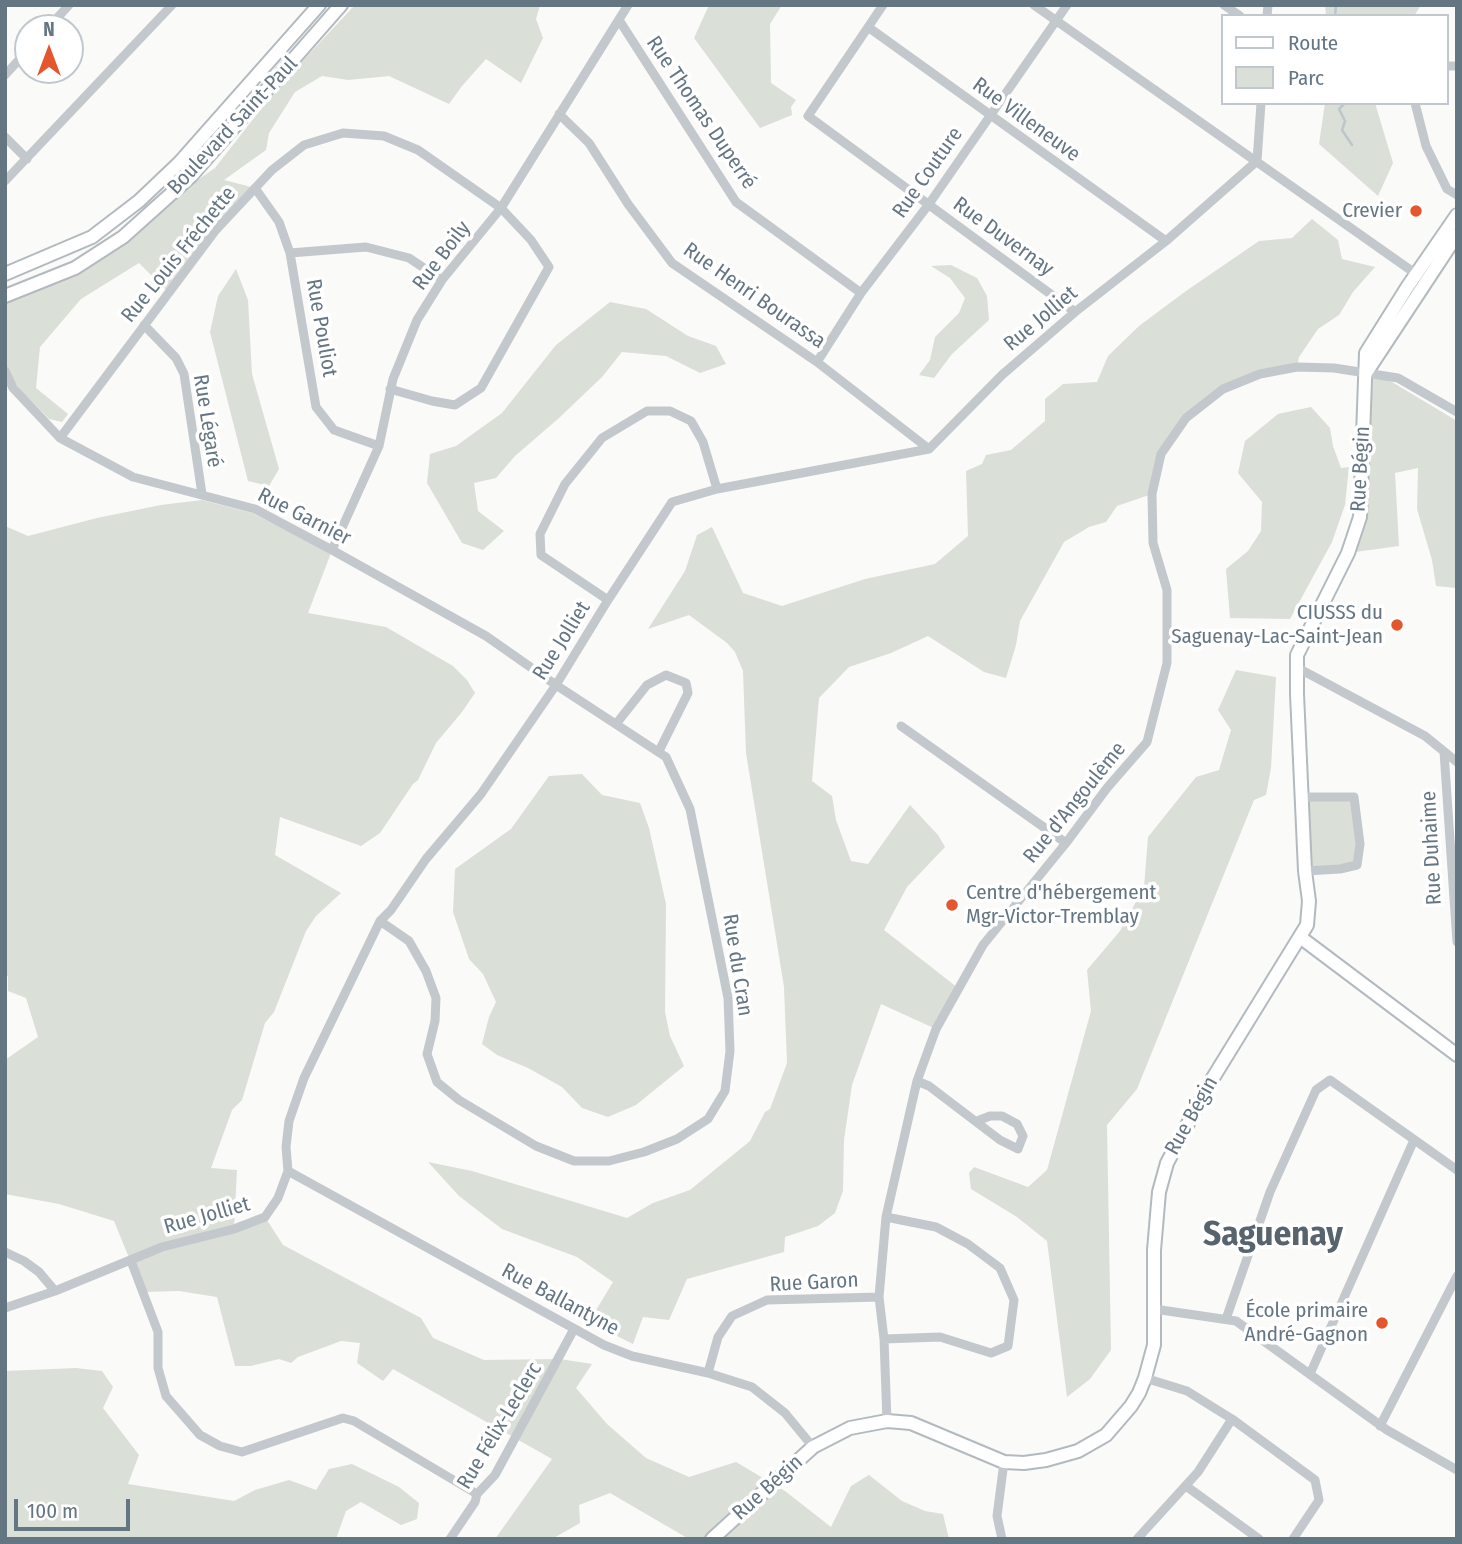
<!DOCTYPE html>
<meta charset="utf-8">
<style>
body{margin:0}
#map{position:relative;width:1462px;height:1544px;overflow:hidden;background:#fafaf8;font-family:"Fira Sans Condensed",sans-serif}
canvas{display:block}
.frame{position:absolute;inset:0;border:7px solid #657683;pointer-events:none}
.legend{position:absolute;left:1221px;top:14px;width:228px;height:91px;box-sizing:border-box;background:#fff;border:2px solid #c1c8cd;margin:0;padding:9px 12px;list-style:none;font-size:21px;color:#657683}
.legend li{display:flex;align-items:center;gap:14px;height:35px}
.legend b{width:35px;border:2px solid #c1c8cd}
.north{position:absolute;left:14px;top:14px;width:70px;height:70px;box-sizing:border-box;background:#fff;border:2px solid #c1c8cd;border-radius:50%;rotate:0deg;font-size:19px;font-weight:700;line-height:28px;text-align:center;color:#657683}
.north::after{content:'';display:block;margin:auto;width:24px;height:32px;background:#e4572e;clip-path:polygon(50% 0,100% 100%,50% 72%,0 100%)}
.scale{position:absolute;left:14px;top:1499px;width:116px;height:32px;box-sizing:border-box;border:4px solid #657683;border-top:0;padding-left:9px;font-size:21px;line-height:24px;white-space:nowrap;color:#657683;-webkit-text-stroke:5px #fff;paint-order:stroke}
</style>
<div id="map">
<canvas width="1462" height="1544"></canvas>
<div class="frame"></div>
<ul class="legend">
<li><b style="height:9px;background:#fff"></b>Route</li>
<li><b style="height:19px;background:#dadfd7"></b>Parc</li>
</ul>
<div class="north">N</div>
<div class="scale">100 m</div>
</div>
<script>
const c = document.querySelector('canvas').getContext('2d');
c.lineJoin = 'round';
function paint(path, color) { c.fillStyle = color; c.fill(path, 'evenodd'); }
const shape = rows => new Path2D(rows.map(r => 'M' + r).join(''));
function stroke(path, color, width, dash) { c.strokeStyle = color; c.lineWidth = width; c.lineCap = dash ? 'butt' : 'round'; c.setLineDash(dash || []); c.stroke(path); }
function write(font, color, halo, rows, align = 'center') {
  c.font = font + ' "Fira Sans Condensed",sans-serif'; c.lineWidth = 7; c.setLineDash([]); c.textBaseline = 'middle'; c.strokeStyle = halo; c.fillStyle = color; for (const [text, x, y, turn = 0] of rows) {
    c.save(); c.translate(x, y); c.rotate((+turn || 0) * Math.PI / 180); c.textAlign = isNaN(turn) ? turn : align; if (halo) c.strokeText(text, 0, 0); c.fillText(text, 0, 0); c.restore();
  }
}
paint(shape([
 [355,5,540,5,536,19,543,38,521,83,486,59,462,86,449,104,389,76,348,80,322,76,295,92,269,133,266,150,224,180,255,188,169,293,139,263,81,299,40,347,36,388,68,414,62,422,49,419,22,392,13,380,5,363,5,296,53,279,215,168,278,87],
 [709,5,782,5,770,24,771,83,796,100,791,107,792,115,760,128,694,38],
 [1325,5,1421,5,1414,16,1326,16],
 [1325,103,1375,103,1393,163,1378,196,1319,144],
 [1312,219,1338,240,1342,259,1375,267,1353,292,1339,315,1318,329,1299,357,1297,367,1222,389,1186,418,1161,454,1152,494,1117,506,1106,522,1089,527,1064,542,1020,621,1016,645,1006,678,984,672,928,636,891,653,849,667,819,698,812,781,832,796,836,820,851,861,868,864,910,805,938,835,945,847,907,887,884,930,958,988,936,1029,881,1004,852,1085,844,1140,843,1191,835,1213,818,1226,785,1237,784,1252,687,1279,669,1320,643,1317,633,1344,589,1322,613,1282,577,1257,502,1229,459,1196,428,1162,472,1171,627,1218,653,1203,690,1190,750,1141,765,1112,770,1109,787,1063,784,987,746,753,743,671,735,652,727,643,689,615,648,629,685,571,697,535,712,527,743,593,782,606,865,579,935,564,968,536,966,471,982,464,986,455,1011,450,1045,421,1045,399,1063,384,1097,382,1108,356,1139,326,1186,291,1259,241,1292,238],
 [951,265,977,278,987,296,989,320,952,354,934,378,919,375,930,360,935,337,959,313,965,298,950,278,931,266],
 [236,269,248,300,252,374,279,469,269,486,248,481,210,332,218,296],
 [610,302,646,309,688,336,716,346,726,364,700,373,666,356,622,352,602,377,559,418,515,456,496,478,474,483,478,511,504,531,483,550,462,543,427,483,430,454,456,446,502,413,556,345],
 [1366,373,1392,382,1457,421,1456,588,1436,586,1432,560,1417,509,1418,468,1395,473,1399,546,1348,553,1360,517],
 [1311,407,1330,428,1333,446,1341,468,1349,467,1345,505,1332,542,1290,619,1230,618,1226,569,1248,551,1261,531,1262,502,1238,473,1245,441,1278,414],
 [202,500,252,513,331,553,308,613,386,627,453,666,467,680,475,693,462,712,436,743,418,780,413,784,380,833,361,846,280,817,275,855,341,893,316,916,306,931,274,1012,265,1023,242,1100,232,1110,211,1168,237,1170,234,1228,265,1217,283,1245,421,1318,433,1338,484,1360,560,1359,592,1364,576,1388,607,1424,646,1458,689,1477,736,1462,785,1491,831,1527,851,1486,869,1475,902,1501,925,1511,943,1514,949,1539,689,1539,610,1493,579,1505,580,1523,552,1539,495,1539,552,1459,393,1369,383,1381,357,1363,360,1343,341,1341,298,1357,291,1363,279,1359,251,1366,235,1366,217,1297,179,1291,143,1292,114,1221,59,1204,5,1194,5,1060,38,1037,26,998,8,991,8,976,5,975,5,526,28,536,97,518,161,505],
 [1236,670,1276,677,1271,768,1266,795,1254,800,1137,1089,1107,1125,1111,1350,1090,1379,1067,1397,1047,1241,1017,1217,971,1189,969,1173,974,1167,1028,1187,1047,1170,1091,1011,1087,970,1120,931,1144,887,1148,837,1196,777,1219,770,1231,730,1218,710],
 [582,774,602,795,640,803,649,828,666,904,665,1012,670,1036,684,1066,636,1105,608,1117,582,1108,562,1087,528,1068,497,1055,482,1044,489,1017,496,1002,483,974,469,959,453,912,455,869,511,829,549,776],
 [1301,797,1354,797,1357,865,1305,871],
 [76,1368,102,1371,113,1387,103,1408,139,1455,128,1484,234,1501,255,1490,289,1480,316,1490,329,1469,352,1464,399,1487,419,1503,417,1519,401,1525,361,1502,346,1511,336,1539,5,1539,5,1371]
]), '#dadfd7');
stroke(shape([
 [1335,16,1336,5],
 [1345,103,1339,109,1345,121,1342,130,1352,145]
]), '#bbc7cb', 2.5);
const secondary = shape([
 [5,274,92,237,139,201,180,162,319,5],
 [5,296,75,268,123,237,191,176,341,5],
 [1366,373,1457,235],
 [1300,937,1457,1055],
 [712,1539,813,1447,850,1428,887,1421,911,1423,1004,1462,1024,1463,1046,1460,1078,1451,1106,1435,1131,1406,1139,1393,1145,1378,1154,1345,1154,1250,1159,1192,1167,1163,1208,1086,1307,925,1309,901,1305,871,1297,694,1297,655,1348,553,1360,517,1366,353,1408,286,1457,215]
]);
stroke(secondary, '#b3babf', 16);
stroke(shape([
 [883,5,808,116,1075,312],
 [1034,5,1419,276],
 [1224,5,1240,16],
 [1267,16,1268,5],
 [619,20,736,202,861,293],
 [868,27,1166,241],
 [48,28,69,5],
 [1446,66,1457,66],
 [5,75,28,50],
 [1415,103,1426,146,1447,189,1457,195],
 [559,114,589,143,628,204,672,263,817,362,929,449],
 [5,137,27,159],
 [5,181,172,5],
 [255,188,279,222,290,253,316,407,334,430,379,446],
 [290,253,366,247,409,258,442,280],
 [144,325,176,358,184,374,202,494],
 [817,362,861,293,929,204,1067,5],
 [5,371,13,388,60,438,133,477,255,509,332,550,486,636,556,685,666,757,690,809,728,998,730,1051,725,1091,708,1119,677,1139,644,1152,609,1161,574,1161,536,1146,459,1100,437,1082,427,1054,435,1021,436,998,426,971,409,941,380,921],
 [60,438,215,231,272,170,304,145,343,133,384,136,418,150,501,208,531,240,549,267,481,388,455,405,432,401,390,389],
 [332,550,379,446,393,379,417,320,442,280,501,208,628,5],
 [608,600,541,555,540,534,565,484,602,438,647,411,670,411,691,421,703,442,717,489],
 [1296,667,1425,736,1457,762],
 [616,724,647,685,666,675,686,683,688,693,659,751],
 [901,726,1066,843],
 [1444,752,1457,942],
 [1301,797,1354,797,1360,844,1357,865,1340,869,1305,871],
 [917,1081,929,1086,1000,1140,1018,1149,1023,1136,1017,1124,1002,1116,990,1116,977,1121],
 [288,1171,604,1345,632,1356,708,1373,752,1387,785,1413,813,1447],
 [5,1252,24,1261,39,1272,55,1291],
 [131,1261,158,1332,158,1368,166,1396,200,1435,220,1446,242,1452,343,1418,354,1421,477,1494],
 [5,1308,55,1291,162,1247,234,1229,265,1217,278,1198,288,1171,286,1147,289,1121,304,1078,380,921,391,910,426,859,481,794,556,685,608,600,672,502,717,489,929,449,1002,375,1075,312,1166,241,1257,161,1261,103],
 [1154,1309,1236,1321,1387,1430,1457,1470],
 [1226,1319,1270,1192,1316,1090,1330,1080,1457,1170],
 [884,1339,940,1337,991,1353,1008,1346,1014,1300,1000,1268,968,1244,936,1227,886,1217],
 [708,1373,718,1337,732,1316,767,1300,879,1297],
 [1310,1374,1414,1140],
 [1145,1378,1187,1391,1232,1419,1315,1480,1319,1500,1293,1539],
 [887,1421,884,1339,879,1297,886,1217,917,1081,936,1029,983,945,1066,843,1107,788,1147,742,1167,663,1167,590,1153,543,1152,494,1161,454,1186,418,1223,389,1260,374,1297,367,1334,368,1398,378,1457,412],
 [1380,1426,1457,1276],
 [1186,1486,1259,1539],
 [450,1539,475,1502,477,1494,495,1475,574,1329],
 [1002,1539,997,1516,1004,1462],
 [1137,1539,1198,1472,1232,1419]
]), '#c3c8cc', 9);
stroke(secondary, '#fff', 12);
for (const [x, y, r, color] of [
 [1416,211,7,"#e4572e"],
 [1397,625,7,"#e4572e"],
 [952,905,7,"#e4572e"],
 [1382,1323,7,"#e4572e"]
]) { const dot = new Path2D(); dot.arc(x, y, r, 0, 2 * Math.PI); c.fillStyle = color; c.fill(dot); stroke(dot, '#fff', 2.5); }
write('21px', '#657683', '#fff', [
 ["Rue Thomas Duperré",701,113,56],
 ["Rue Villeneuve",1026,120,36],
 ["Boulevard Saint-Paul",233,126,-47],
 ["Rue Couture",928,173,-55],
 ["Rue Duvernay",1003,237,36],
 ["Rue Louis Fréchette",179,255,-51],
 ["Rue Boily",442,256,-53],
 ["Rue Henri Bourassa",754,296,35],
 ["Rue Jolliet",1041,319,-40],
 ["Rue Pouliot",321,328,80],
 ["Rue Légaré",207,421,81],
 ["Rue Bégin",1361,469,-87],
 ["Rue Garnier",304,517,27],
 ["Rue Jolliet",562,641,-58],
 ["Rue d'Angoulème",1075,803,-51],
 ["Rue Duhaime",1432,848,-93],
 ["Rue du Cran",737,965,81],
 ["Rue Bégin",1192,1116,-61],
 ["Rue Jolliet",207,1216,-16],
 ["Rue Garon",814,1283,-3],
 ["Rue Ballantyne",560,1300,28],
 ["Rue Félix-Leclerc",500,1426,-59],
 ["Rue Bégin",768,1488,-42]
]);
write('21px', '#657683', '#fff', [
 ["Crevier",1402,211],
 ["CIUSSS du",1383,613],
 ["Saguenay-Lac-Saint-Jean",1383,637],
 ["Centre d'hébergement",966,893,"left"],
 ["Mgr-Victor-Tremblay",966,917,"left"],
 ["École primaire",1368,1311],
 ["André-Gagnon",1368,1335]
], 'right');
write('bold 35px', '#57646e', '#fff', [
 ["Saguenay",1273,1235]
]);
</script>
